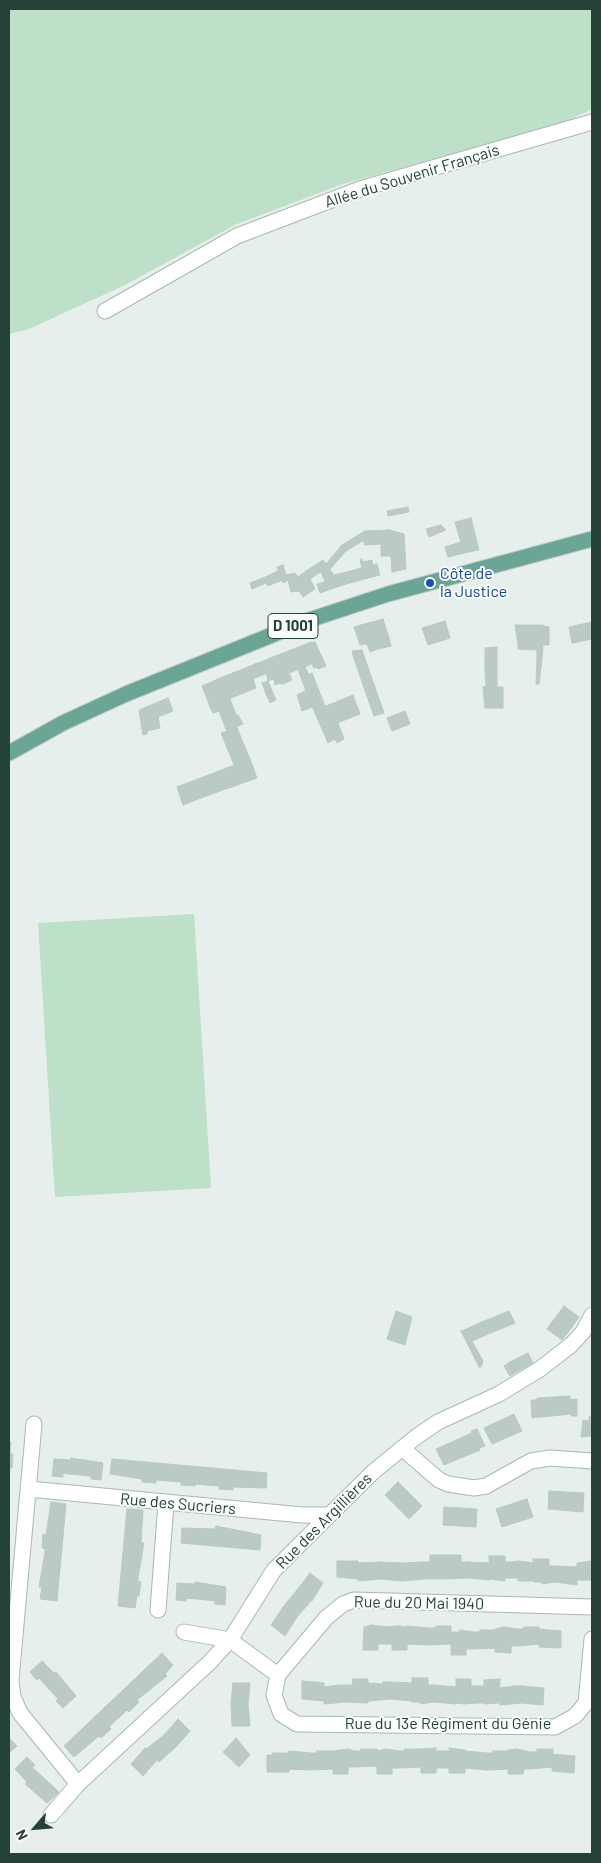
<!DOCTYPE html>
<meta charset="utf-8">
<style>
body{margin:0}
#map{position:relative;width:601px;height:1863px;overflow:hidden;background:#e6efeb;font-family:Barlow,sans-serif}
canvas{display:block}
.frame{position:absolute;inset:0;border:10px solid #24423a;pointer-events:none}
.north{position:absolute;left:10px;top:1803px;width:50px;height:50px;-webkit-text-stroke:4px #f7fbf9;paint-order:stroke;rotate:243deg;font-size:14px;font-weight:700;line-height:20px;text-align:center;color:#24423a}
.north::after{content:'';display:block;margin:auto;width:18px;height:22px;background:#24423a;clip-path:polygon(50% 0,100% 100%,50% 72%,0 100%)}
</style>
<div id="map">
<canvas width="601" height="1863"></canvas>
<div class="frame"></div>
<div class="north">N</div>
</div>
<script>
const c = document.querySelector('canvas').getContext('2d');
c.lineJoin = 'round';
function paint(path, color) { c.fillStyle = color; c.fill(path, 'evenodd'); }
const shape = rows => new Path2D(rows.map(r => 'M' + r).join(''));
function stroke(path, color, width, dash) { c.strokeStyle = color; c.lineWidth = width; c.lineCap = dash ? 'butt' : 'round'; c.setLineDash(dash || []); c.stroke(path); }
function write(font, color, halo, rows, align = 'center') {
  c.font = font + ' Barlow,sans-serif'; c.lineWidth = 4; c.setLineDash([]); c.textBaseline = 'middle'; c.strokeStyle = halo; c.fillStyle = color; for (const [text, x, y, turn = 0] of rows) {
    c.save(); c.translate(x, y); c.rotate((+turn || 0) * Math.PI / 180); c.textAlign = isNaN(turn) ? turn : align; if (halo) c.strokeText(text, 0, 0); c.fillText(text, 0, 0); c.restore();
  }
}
paint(shape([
 [9,9,592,9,592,109,563,123,343,184,237,224,125,285,29,329,9,334],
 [194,914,211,1188,55,1197,38,923]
]), '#bfe0c8');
const building = shape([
 [408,507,409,512,388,516,387,511,408,507],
 [471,518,479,550,464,553,455,522,471,518],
 [441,525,446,530,429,537,426,529,441,525],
 [389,530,391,556,381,556,381,544,364,545,364,540,346,551,330,569,326,564,342,545,365,531,389,530],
 [389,530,404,534,406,569,392,572,389,530],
 [461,542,464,553,448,557,445,547,461,542],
 [362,559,363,562,372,560,373,565,362,568,360,560,362,559],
 [323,560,328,567,310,579,306,571,323,560],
 [377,564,380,575,372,577,369,566,377,564],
 [283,565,286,575,295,573,298,577,306,571,315,589,303,597,299,591,291,592,288,580,283,583,277,567,283,565],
 [369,566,372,577,346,584,343,573,369,566],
 [328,567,334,575,337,587,320,593,317,584,325,582,321,572,328,567],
 [278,571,282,580,268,586,263,578,278,571],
 [343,573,346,584,337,587,334,575,343,573],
 [263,578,266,583,252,589,250,583,263,578],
 [383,619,389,638,382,640,377,621,383,619],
 [377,621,382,640,374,642,368,623,377,621],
 [445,621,450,638,428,645,422,628,445,621],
 [592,622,592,639,572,643,569,627,592,622],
 [368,623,374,642,367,644,361,625,368,623],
 [361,625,367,644,360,645,354,627,361,625],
 [515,625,543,625,543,645,518,644,515,625],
 [543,626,549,627,549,645,543,645,543,626],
 [389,638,391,646,378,649,374,642,389,638],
 [311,642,319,660,305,667,309,675,301,678,291,650,311,642],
 [315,642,326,666,318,669,317,667,314,668,312,664,319,660,311,643,315,642],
 [374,642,378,649,370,652,367,644,374,642],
 [518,644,537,645,537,650,518,649,518,644],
 [537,645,543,645,542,659,537,659,537,645],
 [497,647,497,659,485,659,485,648,497,647],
 [291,650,297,670,289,673,281,654,291,650],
 [362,650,364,656,354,659,352,651,362,650],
 [281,654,289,673,278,677,270,658,281,654],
 [364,656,384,713,374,716,354,659,364,656],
 [270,658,280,683,275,685,274,679,268,681,264,661,270,658],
 [485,659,497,659,497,671,485,671,485,659],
 [537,659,542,659,539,684,536,684,537,659],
 [264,661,268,673,260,676,255,664,264,661],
 [255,664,260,676,253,679,248,667,255,664],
 [248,667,253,679,237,685,233,673,248,667],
 [485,671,497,671,497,687,483,687,486,686,485,671],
 [233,673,237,685,230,688,225,676,233,673],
 [289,673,292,680,283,684,280,683,278,677,289,673],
 [312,673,325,706,314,711,301,678,312,673],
 [225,676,230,688,222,690,218,679,225,676],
 [218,679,222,690,206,696,202,686,218,679],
 [253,679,256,688,241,694,237,685,253,679],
 [268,681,272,691,266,694,262,683,268,681],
 [237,685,241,694,234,697,230,688,237,685],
 [483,687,503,687,503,708,485,708,483,687],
 [230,688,234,697,226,700,222,690,230,688],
 [222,690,226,700,210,707,206,696,222,690],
 [272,691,276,700,270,703,266,694,272,691],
 [305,691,312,707,302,711,297,695,305,691],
 [353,695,360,714,322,729,314,711,353,695],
 [168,698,173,711,158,717,160,728,147,731,147,734,143,735,139,710,168,698],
 [230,699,236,715,232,716,226,700,230,699],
 [226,700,237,728,227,732,219,711,213,713,210,707,226,700],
 [405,711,410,724,392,731,387,718,405,711],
 [238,715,243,724,236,727,232,716,238,715],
 [338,723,344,739,337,743,335,739,328,743,322,729,338,723],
 [237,728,250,759,234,765,221,733,237,728],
 [250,759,257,778,206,796,198,779,250,759],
 [198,779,206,796,183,805,177,787,198,779],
 [564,1306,579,1317,567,1334,552,1322,564,1306],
 [396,1311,412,1317,405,1345,387,1339,396,1311],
 [509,1311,515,1323,488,1334,482,1322,509,1311],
 [482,1322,488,1334,472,1341,483,1361,481,1367,462,1331,482,1322],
 [552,1322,567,1334,562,1340,547,1329,552,1322],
 [461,1331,462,1331,481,1367,479,1367,461,1331],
 [528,1353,533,1363,516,1372,510,1362,528,1353],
 [510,1362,516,1372,510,1376,504,1366,510,1362],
 [570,1396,570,1400,577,1399,577,1416,571,1416,571,1414,532,1418,531,1400,537,1400,537,1398,570,1396],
 [514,1414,522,1431,492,1444,484,1428,514,1414],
 [589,1417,592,1417,592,1436,581,1437,583,1420,589,1421,589,1417],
 [477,1429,485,1446,479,1448,480,1450,444,1465,436,1449,472,1433,471,1431,477,1429],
 [9,1442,11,1442,10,1454,13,1454,12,1468,9,1468,9,1442],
 [71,1458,103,1463,101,1480,91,1479,91,1476,70,1474,63,1473,63,1477,52,1476,54,1459,71,1460,71,1458],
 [112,1459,267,1473,266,1488,233,1487,233,1490,219,1489,219,1486,195,1484,195,1486,181,1485,181,1482,156,1480,156,1483,142,1482,142,1479,110,1474,112,1459],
 [398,1482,422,1506,409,1519,385,1495,398,1482],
 [549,1491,584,1493,583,1512,548,1509,549,1491],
 [527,1499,533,1517,502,1527,496,1509,527,1499],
 [51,1502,66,1504,57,1601,40,1599,42,1587,39,1587,45,1552,45,1549,42,1548,43,1534,46,1535,51,1502],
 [444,1507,477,1509,476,1527,443,1525,444,1507],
 [127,1509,143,1510,141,1543,144,1543,138,1578,138,1581,141,1582,139,1596,137,1596,135,1608,118,1606,127,1509],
 [216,1526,261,1535,260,1550,181,1543,182,1528,215,1529,216,1526],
 [430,1555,446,1555,446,1579,424,1579,424,1562,430,1562,430,1555],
 [446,1555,461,1555,461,1562,468,1562,468,1578,446,1579,446,1555],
 [489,1556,505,1556,505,1562,512,1562,512,1578,505,1578,505,1581,490,1579,489,1556],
 [533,1559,549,1559,549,1566,555,1566,555,1582,542,1584,542,1582,534,1582,533,1559],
 [337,1561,358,1561,358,1579,337,1577,337,1561],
 [518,1561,533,1563,534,1581,518,1581,518,1578,512,1578,512,1562,518,1561],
 [592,1561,592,1580,577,1580,577,1563,592,1561],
 [381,1562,402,1563,402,1581,381,1579,381,1562],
 [381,1562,381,1579,358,1581,358,1563,381,1562],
 [424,1562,424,1579,402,1581,402,1563,424,1562],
 [468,1562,489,1563,490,1580,468,1578,468,1562],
 [555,1566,577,1567,577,1585,555,1582,555,1566],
 [310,1573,323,1583,312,1601,297,1590,310,1573],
 [195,1582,226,1587,225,1605,215,1604,215,1601,207,1600,186,1598,186,1601,176,1600,177,1583,195,1584,195,1582],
 [297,1590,311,1601,297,1617,283,1607,297,1590],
 [283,1607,297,1617,285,1636,271,1625,283,1607],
 [372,1625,385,1627,385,1644,378,1644,378,1650,363,1650,364,1627,372,1625],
 [399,1626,407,1627,407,1650,392,1650,392,1644,385,1644,385,1627,399,1626],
 [407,1626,429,1628,429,1645,407,1644,407,1626],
 [436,1626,451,1626,451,1644,429,1645,429,1628,436,1628,436,1626],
 [504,1627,517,1629,517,1646,511,1646,511,1653,495,1652,495,1629,504,1627],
 [524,1627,539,1627,539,1644,517,1646,517,1629,524,1629,524,1627],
 [539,1629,561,1631,561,1648,539,1647,539,1629],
 [460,1630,473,1632,473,1649,466,1649,466,1655,451,1655,451,1632,460,1632,460,1630],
 [480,1630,495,1630,495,1648,473,1649,473,1632,480,1632,480,1630],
 [162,1653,173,1665,165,1674,167,1676,137,1700,139,1702,129,1712,127,1710,109,1727,111,1729,101,1738,99,1736,74,1757,64,1746,162,1653],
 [42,1661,54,1673,56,1672,76,1696,63,1708,56,1701,58,1699,39,1678,37,1680,30,1672,42,1661],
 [412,1678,428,1678,428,1685,434,1685,434,1702,420,1704,420,1702,412,1702,412,1678],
 [353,1679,368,1679,368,1703,346,1702,346,1685,352,1685,353,1679],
 [456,1679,471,1679,471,1686,478,1686,478,1703,464,1704,456,1703,456,1679],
 [500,1679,499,1703,484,1704,484,1703,478,1703,478,1686,484,1686,484,1680,500,1679],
 [302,1681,324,1683,324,1701,302,1699,302,1681],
 [383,1682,390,1682,390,1699,368,1701,368,1683,383,1684,383,1682],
 [390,1682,412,1683,412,1701,390,1699,390,1682],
 [233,1683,250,1683,248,1704,231,1704,233,1683],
 [339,1685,346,1685,346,1702,324,1704,324,1687,339,1685],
 [434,1685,456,1687,456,1704,434,1702,434,1685],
 [514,1686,522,1686,522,1703,500,1705,500,1688,514,1686],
 [522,1686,544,1688,543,1705,522,1703,522,1686],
 [231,1704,248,1704,250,1726,232,1726,231,1704],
 [178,1719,190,1731,176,1747,164,1735,178,1719],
 [164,1735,176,1747,159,1762,146,1749,164,1735],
 [236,1738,250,1755,239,1767,223,1752,236,1738],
 [10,1739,17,1746,9,1753,9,1740,10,1739],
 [145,1748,157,1760,143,1776,131,1764,145,1748],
 [436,1748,436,1751,443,1751,443,1768,436,1768,436,1773,421,1773,421,1749,436,1748],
 [449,1748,465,1750,465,1773,449,1773,449,1768,443,1768,443,1751,450,1751,449,1748],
 [348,1749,355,1751,355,1767,348,1767,348,1774,333,1774,333,1751,348,1749],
 [361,1749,377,1749,377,1766,355,1767,355,1751,361,1751,361,1749],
 [386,1749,399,1751,399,1768,392,1768,392,1774,377,1774,377,1751,386,1749],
 [405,1749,421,1749,421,1767,399,1768,399,1751,405,1751,405,1749],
 [517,1749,530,1752,530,1769,524,1769,523,1774,508,1774,508,1750,517,1749],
 [537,1749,553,1749,552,1767,530,1769,530,1752,537,1752,537,1749],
 [289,1751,311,1753,310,1770,289,1769,289,1751],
 [317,1751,333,1751,333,1769,310,1770,311,1753,317,1753,317,1751],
 [465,1751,487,1753,487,1770,465,1768,465,1751],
 [493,1751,509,1751,508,1769,487,1770,487,1753,493,1753,493,1751],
 [273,1753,289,1753,289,1772,267,1772,267,1755,273,1755,273,1753],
 [552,1754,575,1756,574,1773,552,1771,552,1754],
 [27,1757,35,1765,32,1767,59,1792,47,1803,25,1784,27,1782,15,1769,27,1757]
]);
paint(building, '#bbcac4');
stroke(building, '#b8c9c2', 1);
const street = shape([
 [105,311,237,236,360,189,592,122],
 [34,1424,11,1680,13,1697,20,1713,78,1784],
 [402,1448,439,1480,448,1484,474,1488,486,1486,531,1461,550,1458,592,1461],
 [29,1489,302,1515,327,1515],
 [592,1607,354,1600,343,1604,326,1618,278,1675,274,1695,281,1714,297,1724,555,1727,575,1716,586,1703,592,1639],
 [158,1610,166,1503],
 [184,1632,230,1640,278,1675],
 [51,1815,78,1784,210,1662,230,1640,274,1570,373,1472,416,1437,438,1422,499,1394,540,1369,571,1345,583,1332,592,1315]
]);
const primary = shape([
 [9,753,63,723,126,694,309,620,388,594,592,539]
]);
stroke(street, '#a8b8b2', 17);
stroke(primary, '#c2cac8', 17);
stroke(street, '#fff', 15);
stroke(primary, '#6aa596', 15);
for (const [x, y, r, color] of [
 [430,583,5,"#1a4fb4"]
]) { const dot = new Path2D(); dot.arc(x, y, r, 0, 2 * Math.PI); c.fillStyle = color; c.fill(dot); stroke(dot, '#f7fbf9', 2); }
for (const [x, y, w] of [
 [293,626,50]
]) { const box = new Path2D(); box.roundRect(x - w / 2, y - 12.5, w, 25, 4); c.fillStyle = '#f7fbf9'; c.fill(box); stroke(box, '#24423a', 1); }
write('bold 15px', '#24423a', null, [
 ["D 1001",293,626]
]);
write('16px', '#24423a', '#f7fbf9', [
 ["Allée du Souvenir Français",412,176,-17],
 ["Rue des Sucriers",178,1504,5],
 ["Rue des Argillières",324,1521,-45],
 ["Rue du 20 Mai 1940",419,1603,1],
 ["Rue du 13e Régiment du Génie",448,1724]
]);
write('16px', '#164399', '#f7fbf9', [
 ["Côte de",440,574],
 ["la Justice",440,592]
], 'left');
</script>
